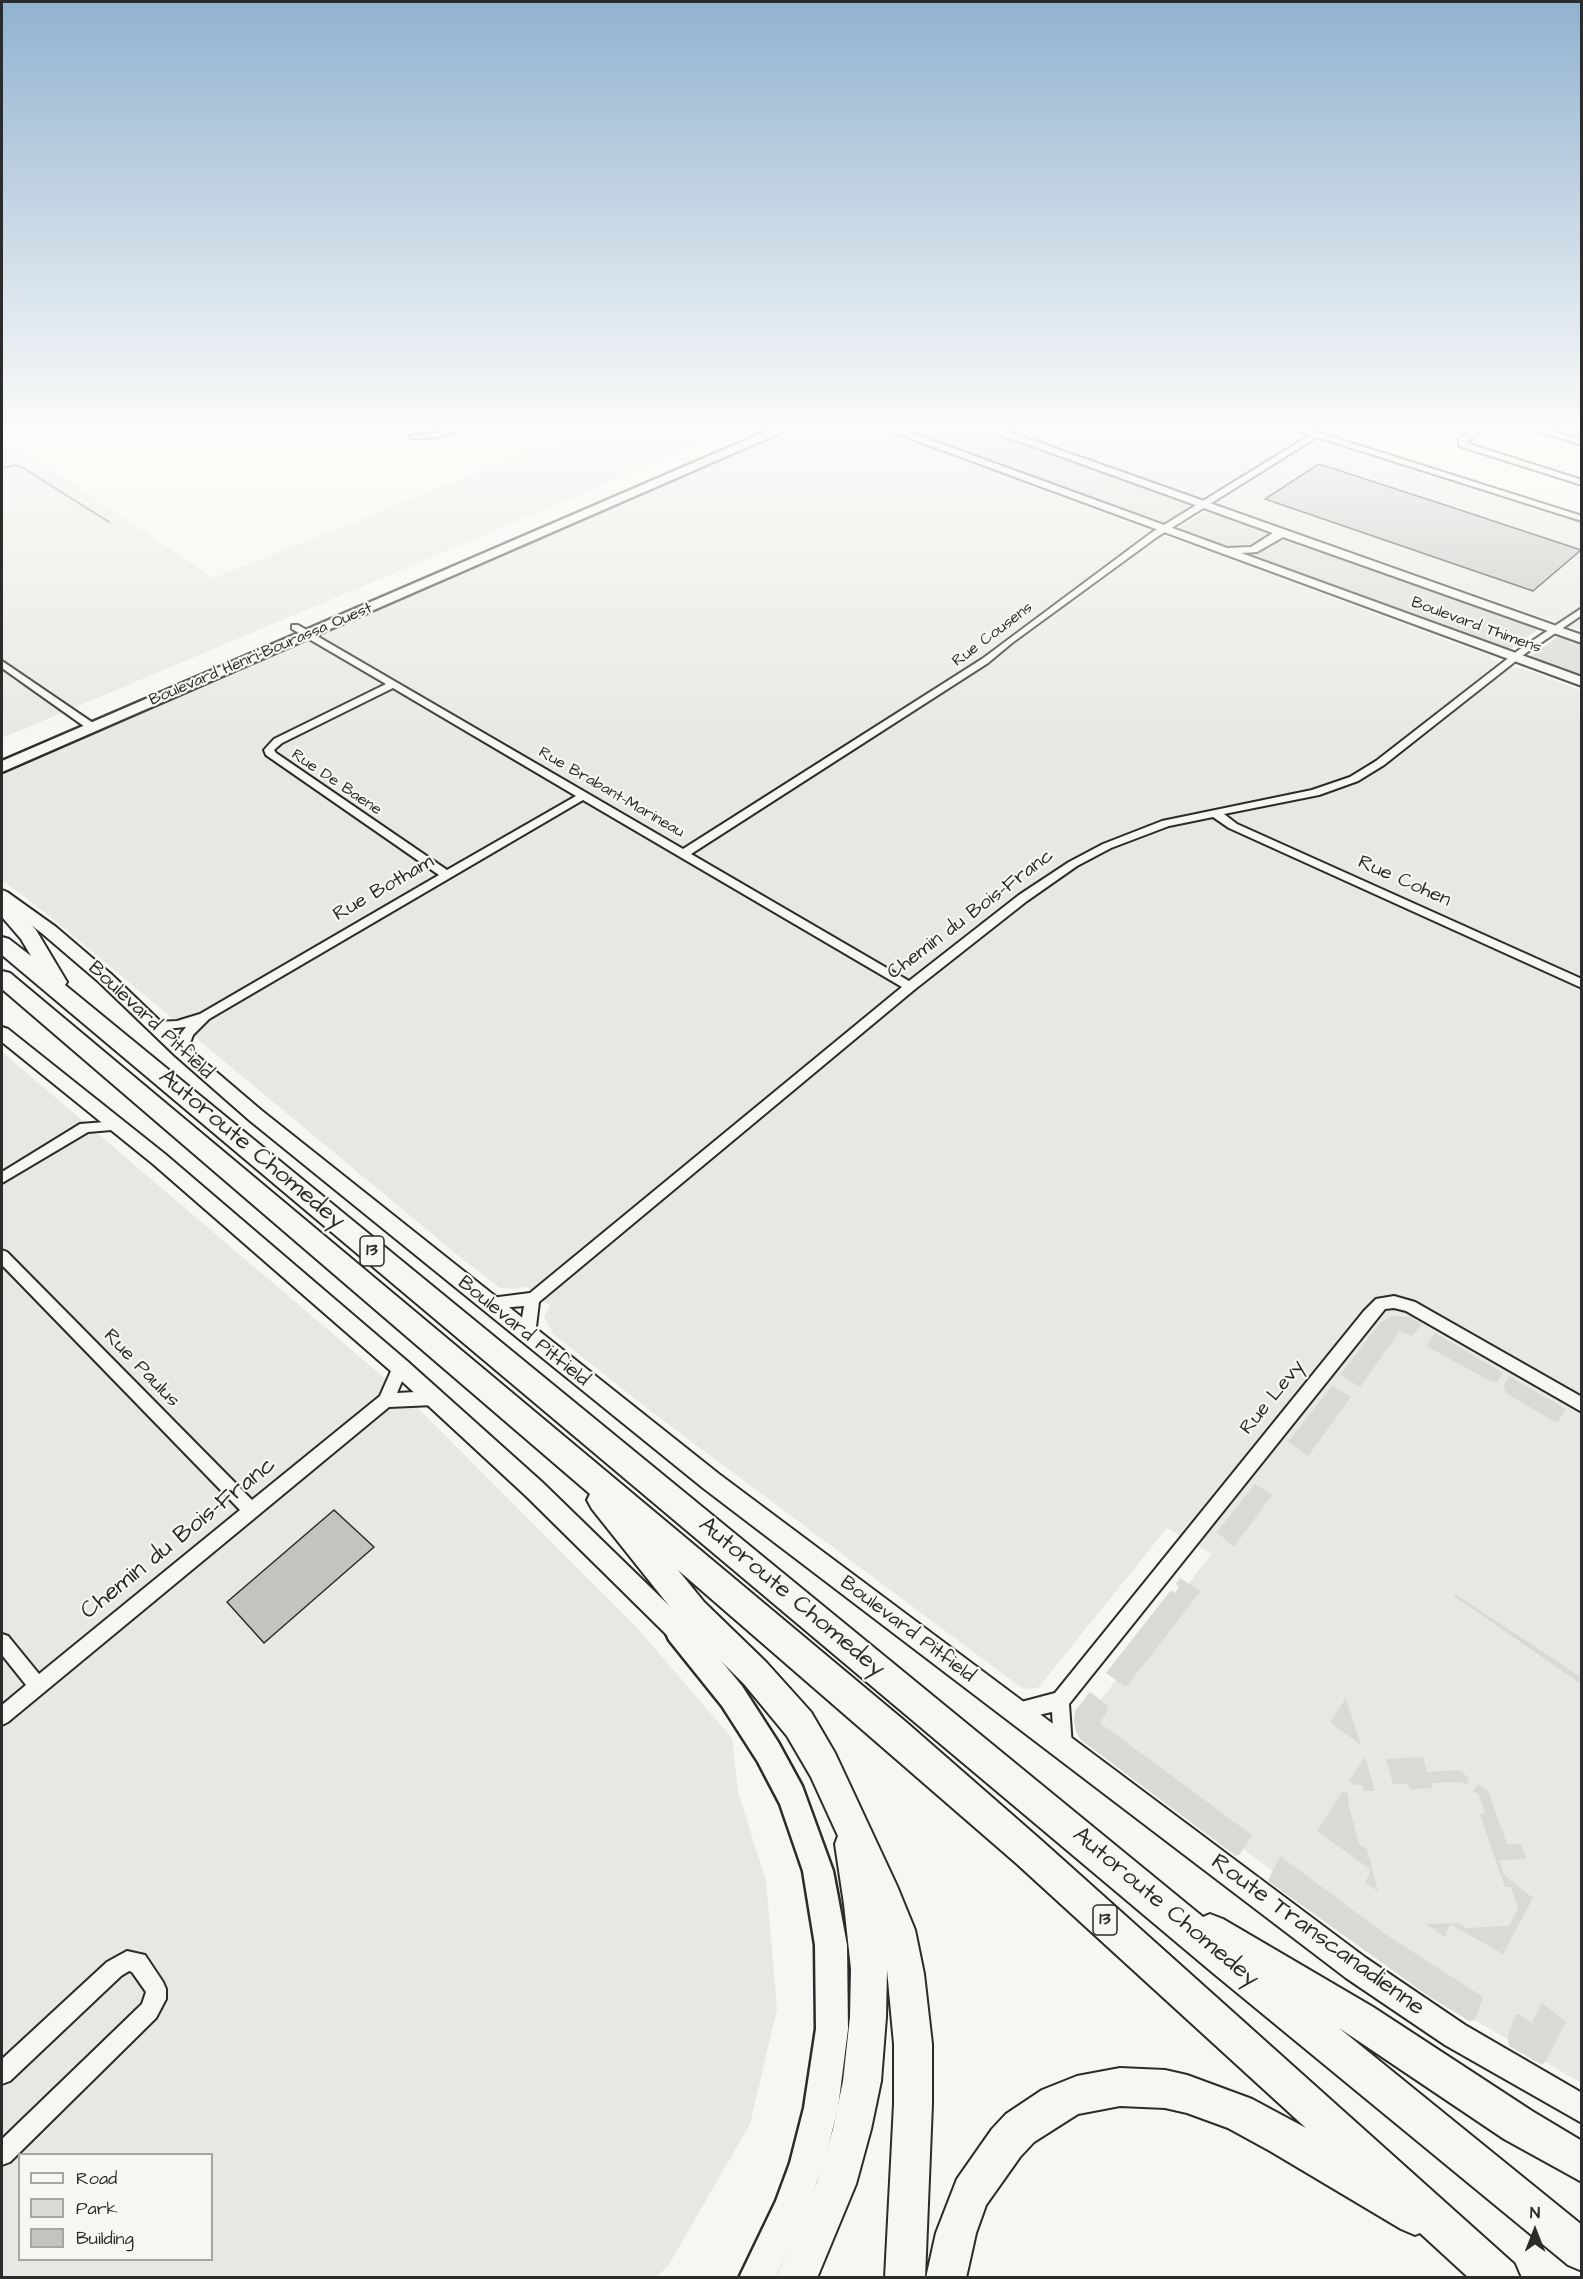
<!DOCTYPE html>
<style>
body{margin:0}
#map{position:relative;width:1583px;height:2279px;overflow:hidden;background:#f6f6f2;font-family:"Architects Daughter",sans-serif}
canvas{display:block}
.frame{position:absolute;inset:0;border:3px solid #2b2b2b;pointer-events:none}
.legend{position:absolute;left:18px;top:2153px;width:195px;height:108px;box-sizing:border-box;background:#f6f6f2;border:2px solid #a5a5a2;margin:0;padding:8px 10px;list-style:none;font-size:18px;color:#2b2b2b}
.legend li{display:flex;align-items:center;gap:12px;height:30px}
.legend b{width:30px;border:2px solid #a5a5a2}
.north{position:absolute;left:1505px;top:2201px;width:60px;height:60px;-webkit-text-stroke:4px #f6f6f2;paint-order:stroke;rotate:0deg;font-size:16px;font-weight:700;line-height:24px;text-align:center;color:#2b2b2b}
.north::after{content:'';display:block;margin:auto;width:21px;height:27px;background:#2b2b2b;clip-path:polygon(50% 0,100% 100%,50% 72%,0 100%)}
</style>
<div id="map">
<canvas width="1583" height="2279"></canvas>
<div class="frame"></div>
<ul class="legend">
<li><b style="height:8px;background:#f6f6f2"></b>Road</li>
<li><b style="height:16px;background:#d9d9d5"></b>Park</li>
<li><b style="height:16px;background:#c3c3c0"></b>Building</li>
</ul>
<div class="north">N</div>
</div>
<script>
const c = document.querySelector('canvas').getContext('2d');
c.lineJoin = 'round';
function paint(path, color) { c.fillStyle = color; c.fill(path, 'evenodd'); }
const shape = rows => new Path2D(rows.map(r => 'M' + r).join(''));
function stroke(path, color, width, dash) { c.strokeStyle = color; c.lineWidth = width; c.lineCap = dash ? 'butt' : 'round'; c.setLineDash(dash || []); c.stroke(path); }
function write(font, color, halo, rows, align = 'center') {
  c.font = font + ' "Architects Daughter",sans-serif'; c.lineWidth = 4.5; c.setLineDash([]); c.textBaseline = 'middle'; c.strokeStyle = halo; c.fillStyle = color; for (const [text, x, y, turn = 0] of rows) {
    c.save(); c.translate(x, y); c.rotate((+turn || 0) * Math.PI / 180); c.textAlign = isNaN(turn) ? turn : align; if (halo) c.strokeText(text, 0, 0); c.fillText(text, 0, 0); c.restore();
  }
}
paint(shape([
 [589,428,739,428,2,738,2,437,214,578],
 [798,428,875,428,1490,656,1492,660,1514,668,1521,668,1581,690,1581,2083,1468,2016,1080,1728,1211,1554,1167,1528,1038,1688,1023,1689,652,1412,553,1334,544,1317,550,1306,526,1286,517,1289,500,1288,455,1253,48,915,2,880,2,773,295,646,304,645,333,629],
 [1001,428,1283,428,1467,488,1581,521,1581,631],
 [2,1052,409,1399,639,1630,732,1738,738,1792,766,1881,777,2009,750,2124,668,2266,656,2277,2,2277],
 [20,2154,212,2154,212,2260,20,2260]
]), '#e7e7e3');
paint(shape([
 [896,428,977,428,1186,502,1190,507,1167,523,1159,524],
 [1210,512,1220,514,1540,628,1507,651,1238,553,1234,548,1184,534,1179,530,1181,526,1201,514],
 [1559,636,1581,642,1581,679,1528,658],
 [1392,1316,1409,1317,1422,1324,1412,1336,1400,1331,1360,1387,1340,1375,1380,1323],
 [1435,1333,1503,1373,1497,1382,1492,1382,1428,1347,1427,1345],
 [1509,1376,1566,1409,1557,1423,1506,1393,1504,1385],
 [1332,1386,1351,1397,1308,1456,1288,1442],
 [1255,1484,1272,1495,1234,1547,1217,1532],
 [1180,1578,1199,1590,1200,1592,1127,1686,1124,1686,1106,1673,1171,1590,1175,1593,1179,1587,1176,1584],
 [1455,1594,1581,1677,1581,1684,1454,1596],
 [1090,1692,1107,1705,1108,1710,1100,1723,1252,1835,1240,1854,1236,1856,1081,1740,1076,1732,1074,1720,1075,1711],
 [1346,1698,1361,1745,1330,1722],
 [1365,1757,1375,1791,1364,1791,1361,1784,1353,1785,1349,1781],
 [1423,1757,1427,1772,1459,1770,1469,1778,1466,1785,1461,1782,1432,1783,1433,1788,1410,1789,1408,1784,1393,1784,1386,1759],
 [1478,1784,1488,1791,1507,1844,1521,1844,1526,1859,1499,1860,1505,1876,1533,1898,1503,1954,1450,1924,1445,1937,1426,1924,1459,1923,1466,1928,1509,1926,1518,1909,1511,1887,1505,1887,1480,1815,1485,1814,1479,1795,1473,1791],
 [1343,1791,1348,1794,1348,1803,1359,1844,1367,1849,1378,1891,1365,1883,1371,1870,1317,1831],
 [1280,1856,1385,1934,1483,1997,1475,2020,1469,2021,1427,1995,1268,1881],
 [1542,2003,1566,2022,1546,2061,1542,2065,1509,2046,1508,2036,1515,2015,1519,2014,1532,2023]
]), '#d9d9d5');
stroke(shape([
 [2,468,15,465,23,468,109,522]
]), '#7a7a78', 2);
const building = shape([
 [1319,464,1448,506,1581,550,1533,591,1265,499,1319,464],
 [334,1510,374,1547,264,1643,227,1602,334,1510]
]);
paint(building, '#c3c3c0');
stroke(building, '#2b2b2b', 1.5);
const street = shape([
 [451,428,463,428,440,437,413,439,409,437,413,435,439,433,451,428],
 [1292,428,1304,428,1582,516,1582,521,1317,437,1157,537,1012,643,988,663,691,854,909,981,1019,895,1069,862,1103,844,1162,821,1312,790,1350,777,1376,761,1520,649,1582,608,1582,615,1526,653,1384,765,1358,781,1319,795,1224,814,1237,824,1582,979,1582,988,1229,828,1213,817,1169,826,1111,848,1077,866,1027,901,914,990,539,1302,535,1335,532,1339,527,1341,522,1339,519,1335,524,1306,488,1309,483,1307,481,1303,483,1299,530,1293,902,987,583,800,209,1019,193,1035,186,1054,181,1055,175,1051,181,1033,186,1027,155,1030,149,1026,155,1022,177,1021,200,1014,439,875,266,755,264,750,274,739,386,684,292,629,292,625,298,625,683,849,982,659,1151,533,1310,435,1292,428],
 [393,688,576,796,447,870,276,753,274,750,282,743,393,688],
 [1474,428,1482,428,1466,443,1582,480,1582,485,1459,446,1459,439,1474,428],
 [1530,428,1542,428,1582,440,1582,445,1530,428],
 [2,661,96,725,96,729,88,729,2,668,2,661],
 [118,1121,123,1123,125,1126,123,1129,88,1132,2,1183,2,1172,80,1124,118,1121],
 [2,1250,7,1252,252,1500,380,1396,395,1362,400,1360,405,1362,408,1367,397,1393,434,1391,440,1393,442,1398,440,1403,434,1405,389,1407,8,1722,2,1725,2,1705,26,1685,2,1655,2,1634,8,1636,39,1674,240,1510,2,1265,2,1250],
 [1394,1296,1415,1302,1582,1397,1582,1412,1406,1311,1394,1308,1385,1309,1069,1704,1072,1747,1070,1754,1063,1756,1056,1754,1054,1747,1052,1712,1016,1720,1010,1717,1007,1711,1010,1705,1055,1693,1364,1311,1376,1299,1394,1296],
 [127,1951,145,1955,163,1982,166,1989,166,1999,156,2018,10,2162,2,2165,2,2139,142,2004,146,1992,132,1972,129,1971,121,1976,10,2081,2,2084,2,2059,107,1962,127,1951]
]);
const secondary = shape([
 [882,428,898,428,1227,548,1251,547,1273,533,982,428,998,428,1582,635,1582,643,1283,537,1257,552,1241,553,1582,677,1582,686,882,428],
 [2,890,7,892,56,927,111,974,187,1047,261,1110,719,1474,1366,1958,1465,2025,1582,2093,1582,2123,1445,2045,1346,1978,703,1488,249,1120,175,1055,99,982,44,935,2,902,2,890],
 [2,1027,8,1029,165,1154,407,1361,542,1482,687,1623,691,1631,687,1639,679,1642,671,1639,526,1496,393,1373,153,1164,2,1042,2,1027]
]);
const primary = shape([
 [774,428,791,428,2,772,2,761,774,428],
 [679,1618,689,1622,742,1686,778,1742,802,1786,833,1871,847,1945,848,2029,838,2108,824,2163,807,2209,776,2278,739,2278,776,2201,790,2163,804,2108,816,2029,815,1945,803,1871,780,1804,758,1762,722,1706,669,1640,665,1631,669,1622,679,1618]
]);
const highway = shape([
 [2,898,9,900,36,930,67,982,65,985,1203,1917,1210,1914,1223,1919,1373,2007,1532,2111,1582,2141,1582,2182,1504,2139,1339,2028,1582,2225,1582,2271,1568,2265,1213,1973,2,955,2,937,9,939,31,956,21,939,2,917,2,898],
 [2,971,10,973,906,1722,1041,1840,1514,2264,1520,2278,1469,2278,1420,2233,1415,2235,1401,2229,1270,2151,1228,2128,1187,2113,1165,2108,1120,2106,1078,2114,1034,2142,1020,2157,986,2205,976,2233,966,2278,926,2278,936,2233,957,2179,992,2129,1006,2114,1042,2090,1077,2076,1120,2068,1165,2070,1187,2075,1252,2099,1306,2128,1017,1864,678,1570,704,1602,766,1662,811,1712,835,1753,897,1886,915,1930,924,1974,932,2044,932,2104,925,2278,885,2278,894,2104,894,2044,887,1970,886,2017,881,2081,871,2129,856,2184,817,2278,776,2278,817,2182,833,2129,843,2081,850,2017,851,1969,844,1904,835,1844,838,1836,811,1777,787,1736,744,1684,682,1622,592,1509,587,1500,590,1494,2,989,2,971]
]);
stroke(street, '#2b2b2b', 4);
stroke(secondary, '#2b2b2b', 4);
stroke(primary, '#2b2b2b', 5);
stroke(highway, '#2b2b2b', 4);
paint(street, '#f6f6f2');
paint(secondary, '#f6f6f2');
paint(primary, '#f6f6f2');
paint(highway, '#f6f6f2');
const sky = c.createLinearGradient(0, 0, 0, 748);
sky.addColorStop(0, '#91b2d0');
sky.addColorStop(0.57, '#fbfbf9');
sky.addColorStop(1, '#fbfbf900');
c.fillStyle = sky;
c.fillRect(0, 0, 1583, 748);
write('16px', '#2b2b2b', '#f6f6f2', [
 ["Boulevard Thimens",1476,626,20],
 ["Rue Cousens",993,635,-37],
 ["Boulevard Henri-Bourassa Ouest",261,655,-23],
 ["Rue De Baene",336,783,34],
 ["Rue Brabant-Marineau",611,793,30]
]);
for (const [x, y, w] of [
 [372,1251,24],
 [1105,1920,24]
]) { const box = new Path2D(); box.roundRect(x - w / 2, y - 15, w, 30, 4.5); c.fillStyle = '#f6f6f2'; c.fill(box); stroke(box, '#2b2b2b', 1.5); }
write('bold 18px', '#2b2b2b', null, [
 ["13",372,1251],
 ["13",1105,1920]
]);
write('20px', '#2b2b2b', '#f6f6f2', [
 ["Rue Cohen",1404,882,24],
 ["Rue Botham",384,889,-30],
 ["Chemin du Bois-Franc",971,915,-37],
 ["Boulevard Pitfield",150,1021,43],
 ["Boulevard Pitfield",523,1332,39],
 ["Rue Paulus",141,1369,46],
 ["Rue Levy",1273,1398,-51],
 ["Boulevard Pitfield",907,1630,37]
]);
write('24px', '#2b2b2b', '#f6f6f2', [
 ["Autoroute Chomedey",251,1150,40],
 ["Chemin du Bois-Franc",179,1539,-39],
 ["Autoroute Chomedey",791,1598,40],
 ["Autoroute Chomedey",1165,1908,40],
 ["Route Transcanadienne",1317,1936,36]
]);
</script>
